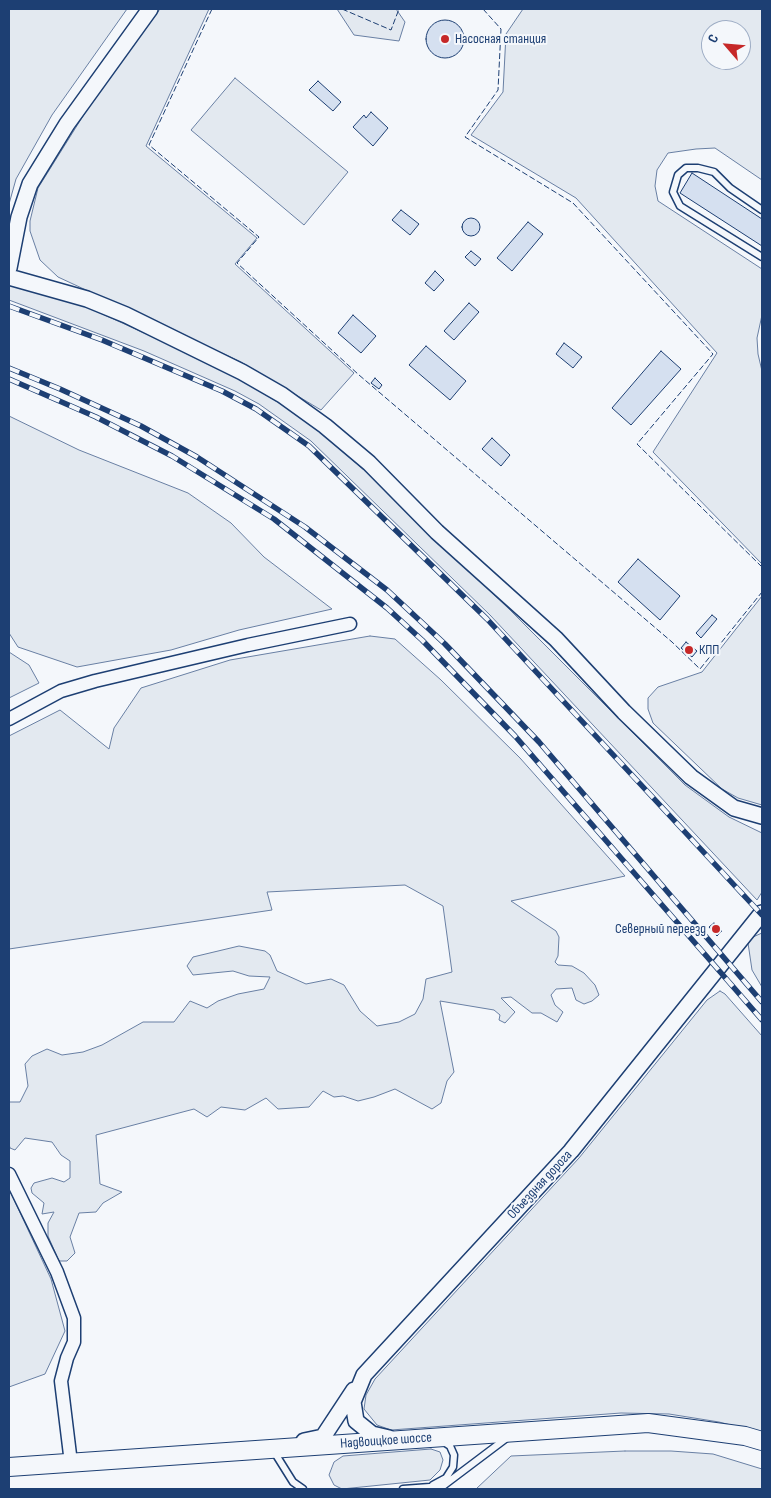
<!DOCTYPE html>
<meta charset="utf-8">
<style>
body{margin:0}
#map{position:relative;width:771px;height:1498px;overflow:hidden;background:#f4f7fb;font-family:"Sofia Sans Condensed",sans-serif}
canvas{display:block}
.frame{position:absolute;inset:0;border:10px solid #1d3f73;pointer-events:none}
.north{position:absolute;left:701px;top:20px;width:50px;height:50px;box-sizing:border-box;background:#f4f7fb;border:1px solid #9eadc5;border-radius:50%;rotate:297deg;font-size:14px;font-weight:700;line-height:20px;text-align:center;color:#1d3f73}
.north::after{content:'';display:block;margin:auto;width:18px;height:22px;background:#c62828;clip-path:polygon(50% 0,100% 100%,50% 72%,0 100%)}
</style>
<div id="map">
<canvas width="771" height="1498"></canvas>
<div class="frame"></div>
<div class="north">С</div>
</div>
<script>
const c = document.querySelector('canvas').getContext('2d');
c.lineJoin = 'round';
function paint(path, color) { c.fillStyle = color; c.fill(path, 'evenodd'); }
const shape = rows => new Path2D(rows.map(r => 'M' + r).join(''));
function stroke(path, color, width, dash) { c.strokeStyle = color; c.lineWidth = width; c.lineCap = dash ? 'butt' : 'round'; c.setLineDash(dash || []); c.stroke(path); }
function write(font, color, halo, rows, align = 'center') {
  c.font = font + ' "Sofia Sans Condensed",sans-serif'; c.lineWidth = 4; c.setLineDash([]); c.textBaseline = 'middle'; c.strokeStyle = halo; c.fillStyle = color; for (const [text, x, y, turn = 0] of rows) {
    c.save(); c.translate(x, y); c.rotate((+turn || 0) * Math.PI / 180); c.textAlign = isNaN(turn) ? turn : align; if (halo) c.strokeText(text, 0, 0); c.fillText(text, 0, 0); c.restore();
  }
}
const green = shape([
 [9,9,127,9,52,115,16,179,9,204,9,9],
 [160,9,209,9,146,146,257,238,235,264,354,373,321,410,241,362,58,277,40,260,30,231,30,221,38,188,93,100,160,9],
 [337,9,396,9,405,22,399,41,354,35,337,9],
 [523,9,762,9,762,180,715,148,696,149,668,153,657,170,655,186,658,201,762,269,762,315,757,338,758,354,762,371,762,564,653,452,717,353,576,198,471,135,503,92,506,34,523,9],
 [711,30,741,30,741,60,711,60,711,30],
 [235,78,348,172,304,225,191,130,235,78],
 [9,284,87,307,162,341,240,379,289,409,319,431,371,476,510,610,685,785,729,817,762,833,762,892,757,900,490,615,311,441,259,404,235,391,144,351,9,300,9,284],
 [9,416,79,450,188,493,231,523,264,557,332,609,239,630,171,650,77,667,18,647,9,633,9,416],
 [762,596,762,805,738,798,722,789,653,723,648,709,648,698,658,687,702,672,762,596],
 [370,636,395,639,441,680,520,758,625,876,511,901,556,931,559,937,558,956,555,962,558,965,572,966,584,973,595,985,599,995,592,1001,584,1004,576,1000,572,988,556,989,551,995,555,1005,563,1012,557,1022,541,1013,532,1013,511,997,501,998,515,1012,505,1023,499,1020,500,1015,494,1010,440,1001,454,1072,447,1081,441,1103,432,1109,395,1089,374,1097,358,1101,343,1096,334,1097,323,1091,309,1107,278,1109,266,1098,245,1110,221,1107,207,1117,194,1109,96,1135,100,1184,122,1192,103,1203,96,1212,79,1213,70,1237,75,1253,67,1261,59,1261,48,1236,48,1223,54,1212,42,1214,44,1203,32,1193,31,1188,34,1183,52,1178,64,1182,70,1178,70,1161,61,1155,52,1142,25,1138,15,1150,10,1148,9,1144,9,1102,20,1102,28,1086,25,1064,32,1056,47,1049,62,1055,83,1052,102,1045,143,1022,174,1022,190,1001,207,1008,218,1001,238,994,264,989,270,977,249,976,233,971,193,975,187,966,193,957,239,946,265,951,270,955,277,971,306,984,331,979,344,985,360,1011,377,1026,399,1022,415,1014,423,999,426,979,452,972,443,906,405,885,267,892,272,910,9,949,9,736,60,710,109,749,114,728,141,688,230,660,370,636],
 [9,652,29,665,39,683,9,698,9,652],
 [762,933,762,987,752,970,748,943,753,937,762,933],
 [720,991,725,994,762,1036,762,1433,719,1422,669,1414,621,1413,391,1430,377,1425,364,1409,366,1395,375,1379,579,1158,707,1000,720,991],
 [9,1189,51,1279,65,1331,45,1374,9,1387,9,1189],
 [431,1449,440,1452,443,1460,440,1470,430,1480,342,1489,334,1485,329,1475,334,1462,343,1456,431,1449],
 [625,1451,671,1451,713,1454,762,1469,762,1489,476,1489,511,1456,625,1451]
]);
paint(green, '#e3e9f0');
stroke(green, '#687fa3', 1);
const building = shape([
 '426 39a19 19 0 1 1 38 0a19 19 0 1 1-38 0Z',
 [318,81,341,102,333,111,309,90,318,81],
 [371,112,388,128,373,146,353,127,364,115,366,118,371,112],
 [692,173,762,219,762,246,680,193,692,173],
 [401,210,419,224,410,235,392,220,401,210],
 '462 227a9 9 0 1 1 18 0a9 9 0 1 1-18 0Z',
 [528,222,543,234,512,271,497,258,528,222],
 [471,251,481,259,475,266,465,257,471,251],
 [435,271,444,280,434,291,425,283,435,271],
 [469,303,479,312,454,340,444,331,469,303],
 [353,315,376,336,361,353,338,333,353,315],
 [564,343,582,357,573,368,556,354,564,343],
 [426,346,466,381,450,400,409,365,426,346],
 [661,351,681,369,631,425,612,408,661,351],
 [375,378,382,385,379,389,371,383,375,378],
 [492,438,510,455,501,466,482,449,492,438],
 [638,559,680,596,660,620,618,582,638,559],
 [712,615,717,619,701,638,696,633,712,615],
 [686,642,697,651,692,657,681,648,686,642],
 [714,923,722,931,717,936,709,927,714,923]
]);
paint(building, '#d5e0f0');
stroke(building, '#1d3f73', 1);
const service = shape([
 [762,210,730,188,714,172,698,168,686,168,678,175,673,192,680,206,762,257],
 [273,1450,293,1482,303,1489],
 [433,1485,446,1478,453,1467,454,1455,450,1446,444,1442],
 [403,1489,443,1486,508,1437]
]);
const minor = shape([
 [9,719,61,691,95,681,248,645,350,624],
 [9,1174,57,1272,74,1318,74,1342,67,1358,61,1381,71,1463]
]);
const tertiary = shape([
 [9,268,19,217,30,184,67,124,150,9],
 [9,277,87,299,126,315,242,372,282,395,325,426,369,463,437,532,556,639,624,712,691,777,734,808,762,816],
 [389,1438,372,1434,356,1421,353,1402,364,1375,571,1151,762,913],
 [304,1441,323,1437,354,1390]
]);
const secondary = shape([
 [9,1467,648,1423,745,1436,762,1441]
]);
stroke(service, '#1d3f73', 9);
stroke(minor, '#1d3f73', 15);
stroke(tertiary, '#1d3f73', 18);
stroke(secondary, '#1d3f73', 20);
stroke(service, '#f4f7fb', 6);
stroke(minor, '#f4f7fb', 12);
stroke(tertiary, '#f4f7fb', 15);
stroke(secondary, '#f4f7fb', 18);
const rail = shape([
 [9,306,102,340,222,391,256,409,309,446,487,619,762,915],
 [9,368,60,389,141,426,197,457,305,527,387,590,445,644,539,742,762,1002],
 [9,379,96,417,172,456,274,519,387,608,422,640,515,736,762,1020]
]);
stroke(rail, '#1d3f73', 5.5);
stroke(rail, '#f4f7fb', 4, [11]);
stroke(shape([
 [212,9,149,145,259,237,237,263,359,375,672,642,700,669,762,592],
 [342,9,391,30,399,9],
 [483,9,501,29,498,90,465,137,573,203,713,354,637,444,762,567]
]), '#1d3f73', 1, [6, 2.5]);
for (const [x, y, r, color] of [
 [445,39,5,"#c62828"],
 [689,650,5,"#c62828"],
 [716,929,5,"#c62828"]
]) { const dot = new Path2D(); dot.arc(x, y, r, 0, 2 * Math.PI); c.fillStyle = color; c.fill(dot); stroke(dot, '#f4f7fb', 2); }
write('14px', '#1d3f73', '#f4f7fb', [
 ["Насосная станция",455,39],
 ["КПП",699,650],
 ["Северный переезд",706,929,"right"]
], 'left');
write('14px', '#1d3f73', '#f4f7fb', [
 ["Объездная дорога",540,1185,-47],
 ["Надвоицкое шоссе",386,1441,-4]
]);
</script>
